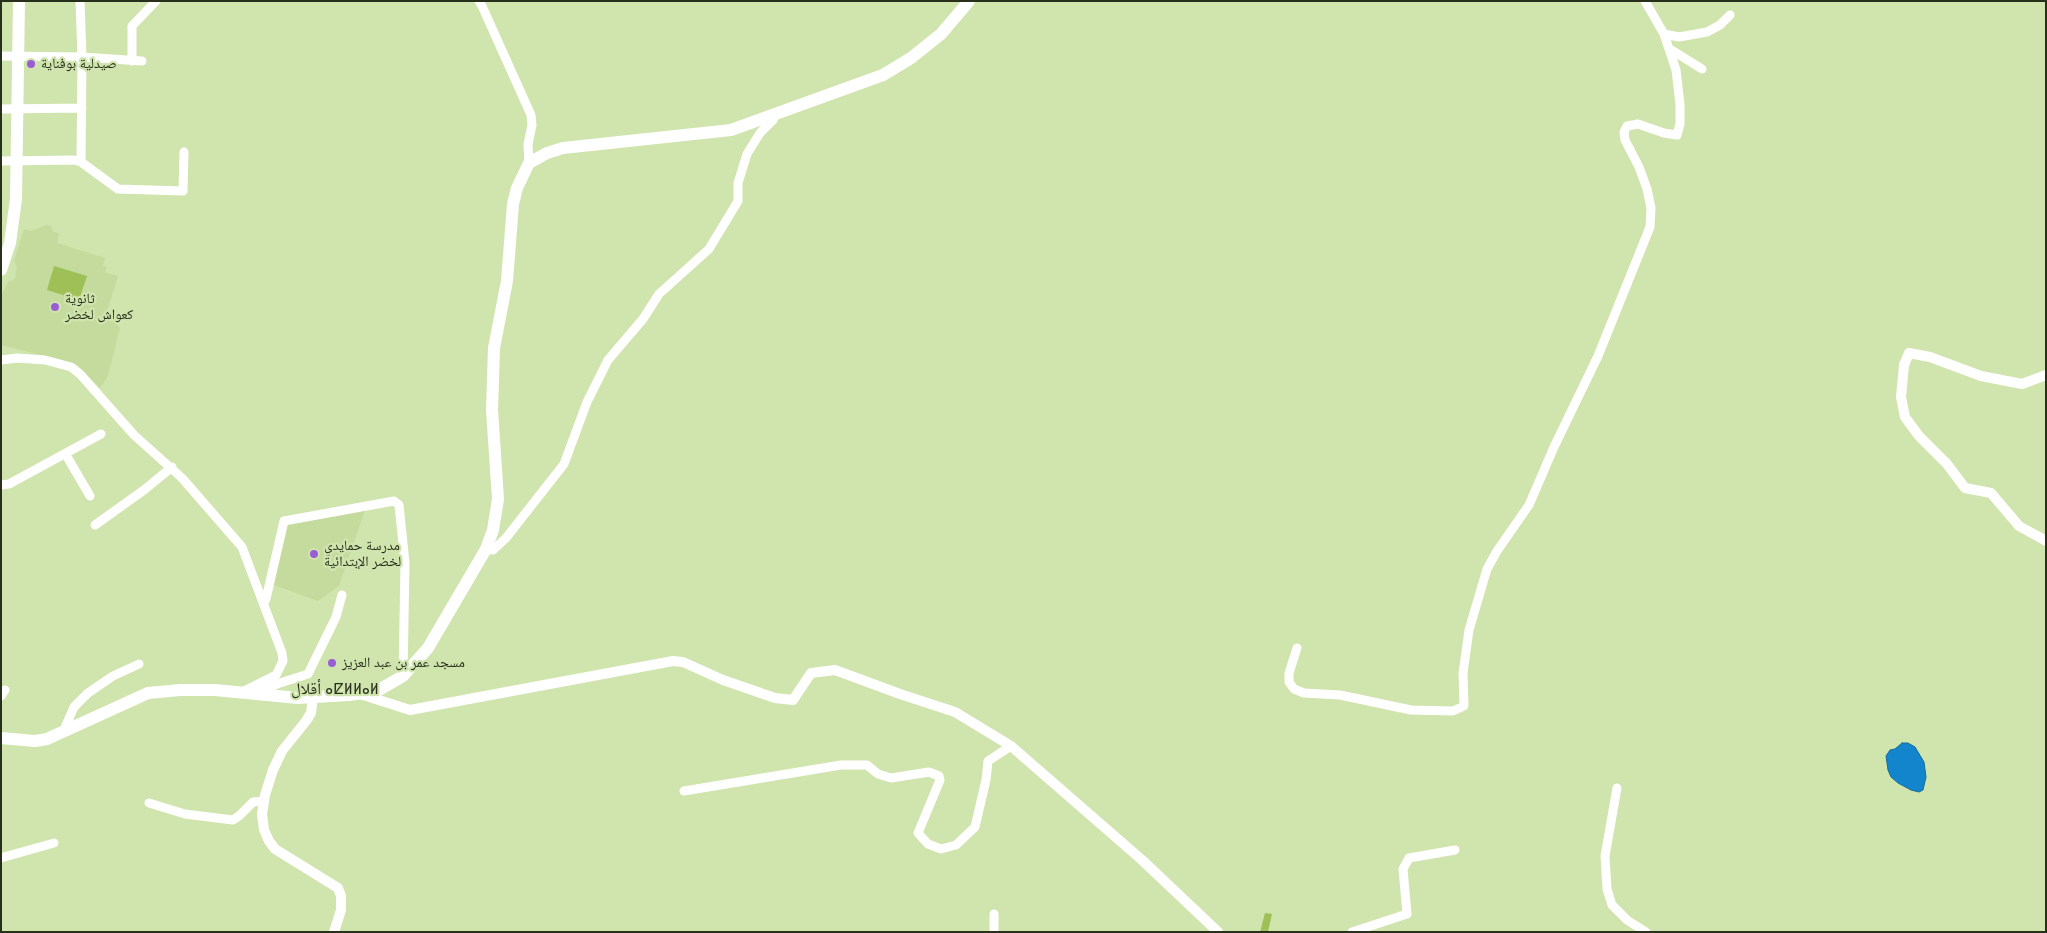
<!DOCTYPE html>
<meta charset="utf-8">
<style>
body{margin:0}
#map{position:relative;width:2047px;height:933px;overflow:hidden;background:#d0e4ae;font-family:Lora,serif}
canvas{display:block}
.frame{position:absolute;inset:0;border:2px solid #28301b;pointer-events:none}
</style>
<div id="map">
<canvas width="2047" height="933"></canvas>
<div class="frame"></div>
</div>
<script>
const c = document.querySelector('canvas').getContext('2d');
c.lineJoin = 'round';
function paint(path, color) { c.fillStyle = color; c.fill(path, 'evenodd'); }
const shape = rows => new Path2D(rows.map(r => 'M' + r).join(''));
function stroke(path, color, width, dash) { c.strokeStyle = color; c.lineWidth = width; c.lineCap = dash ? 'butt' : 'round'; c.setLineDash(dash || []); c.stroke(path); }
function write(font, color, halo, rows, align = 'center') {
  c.font = font + ' Lora,"Noto Naskh Arabic","Noto Sans Tifinagh",serif'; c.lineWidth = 4.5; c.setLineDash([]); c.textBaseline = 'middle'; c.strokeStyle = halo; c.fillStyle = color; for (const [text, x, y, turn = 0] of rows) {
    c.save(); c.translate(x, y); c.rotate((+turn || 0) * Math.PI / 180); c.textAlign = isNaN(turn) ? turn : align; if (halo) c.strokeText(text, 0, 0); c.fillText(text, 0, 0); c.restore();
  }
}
paint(shape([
 [46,225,51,226,53,232,59,233,57,243,105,258,103,266,107,267,105,272,118,276,105,318,114,321,120,328,108,376,100,388,76,364,1,345,1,297,8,282,15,279,17,267,14,261,24,229,31,231],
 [365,510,339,586,318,601,271,584,285,525]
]), '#c4db9d');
paint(shape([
 [54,266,87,276,79,300,47,290],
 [1265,913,1272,914,1268,932,1260,932]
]), '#9ec056');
const water = shape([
 [1902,743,1908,743,1915,747,1924,762,1926,777,1923,790,1919,792,1911,790,1898,783,1891,777,1888,770,1886,756,1890,750,1895,749,1902,743]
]);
paint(water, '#1385cd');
stroke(water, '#196c98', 1);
stroke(shape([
 [80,1,82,57,81,162],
 [479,1,482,6,531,115,532,125,528,144,529,163],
 [1664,34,1679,37,1707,32,1720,25,1730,15],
 [1670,49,1702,69],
 [1,56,82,57,142,61],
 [132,61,132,26,156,1],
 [1,109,82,108],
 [1,161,74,160,81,162,118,189,183,191,184,152],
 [1,360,17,358,45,360,71,367,80,374,134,435,182,478,242,547,282,653,283,661,276,675,242,692],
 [66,455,90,496],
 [1,485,9,484,101,434],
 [95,525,144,490,172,467],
 [486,549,493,550,506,538,564,464,587,402,608,360,643,319,659,294,709,249,738,201,738,183,747,154,760,133,773,120,776,114],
 [264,603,266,599,284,521,394,501,399,505,405,563,403,676],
 [1297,648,1289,673,1289,682,1294,689,1304,693,1340,695,1411,710,1453,711,1464,706,1463,673,1469,630,1487,569,1497,551,1529,505,1554,447,1598,356,1650,227,1651,208,1647,189,1639,167,1625,140,1624,132,1627,126,1638,124,1664,133,1677,135,1680,124,1680,104,1676,70,1664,34,1645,1],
 [255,694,280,683,308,674,336,617,342,595],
 [1,696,5,690],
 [63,732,74,707,88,693,113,676,139,664],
 [1617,788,1605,856,1607,889,1612,905,1627,920,1646,932],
 [684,791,841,765,867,765,878,774,891,778,929,772,939,776,940,780,918,833,928,844,941,849,956,845,975,827,986,780,988,761,1011,746],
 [149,803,185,814,233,820,239,816,253,802,264,801],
 [1,858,54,843],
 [994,932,994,914],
 [1352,932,1407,914,1403,869,1409,858,1455,850]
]), '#fff', 9);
stroke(shape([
 [2046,375,2022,384,1981,376,1930,357,1909,353,1904,365,1901,397,1905,417,1919,436,1947,464,1965,488,1991,493,2019,526,2046,541],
 [360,694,410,710,673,661,683,662,723,680,775,698,793,700,811,673,835,670,900,694,955,712,1011,746,1142,860,1218,932],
 [313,697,311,713,306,721,282,751,273,770,265,795,262,814,264,830,269,841,275,849,338,888,341,896,341,910,334,932]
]), '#fff', 10);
stroke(shape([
 [1,270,10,243,16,199,19,1],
 [1,738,35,741,47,739,148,693,180,690,215,690,298,698,349,695,377,691,403,676,428,648,486,549,493,530,498,499,492,410,494,348,507,281,513,204,517,188,529,163,547,153,563,148,731,130,883,75,911,58,941,34,969,1]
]), '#fff', 12);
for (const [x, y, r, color] of [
 [31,64,5,"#995dd5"],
 [55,307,5,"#995dd5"],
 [314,554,5,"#995dd5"],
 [332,663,5,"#995dd5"]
]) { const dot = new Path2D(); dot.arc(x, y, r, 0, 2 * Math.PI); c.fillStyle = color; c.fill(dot); stroke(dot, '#d0e4ae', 2); }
write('14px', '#28301b', '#d0e4ae', [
 ["صيدلية بوفناية",41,64],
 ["ثانوية",65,299],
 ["كعواش لخضر",65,315],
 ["مدرسة حمايدي",324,546],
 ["لخضر الإبتدائية",324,562],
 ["مسجد عمر بن عبد العزيز",342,663]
], 'left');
write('16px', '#28301b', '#d0e4ae', [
 ["أقلال ⴰⵇⵍⵍⴰⵍ",335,689]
]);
</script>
